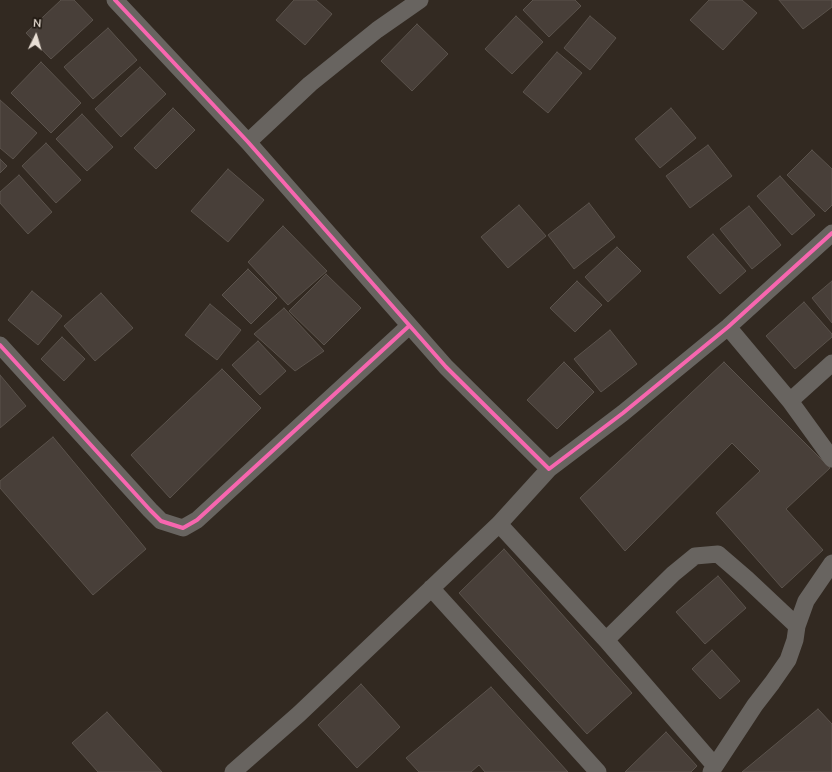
<!DOCTYPE html>
<style>
body{margin:0}
#map{position:relative;width:832px;height:772px;overflow:hidden;background:#322921;font-family:"Nunito Sans",sans-serif}
canvas{display:block}
.north{position:absolute;left:16px;top:16px;width:40px;height:40px;-webkit-text-stroke:3px #1b140d;paint-order:stroke;rotate:5deg;font-size:11px;font-weight:700;line-height:16px;text-align:center;color:#e9dfd5}
.north::after{content:'';display:block;margin:auto;width:14px;height:18px;background:#e9dfd5;clip-path:polygon(50% 0,100% 100%,50% 72%,0 100%)}
</style>
<div id="map">
<canvas width="832" height="772"></canvas>
<div class="north">N</div>
</div>
<script>
const c = document.querySelector('canvas').getContext('2d');
c.lineJoin = 'round';
function paint(path, color) { c.fillStyle = color; c.fill(path, 'evenodd'); }
const shape = rows => new Path2D(rows.map(r => 'M' + r).join(''));
function stroke(path, color, width, dash) { c.strokeStyle = color; c.lineWidth = width; c.lineCap = dash ? 'butt' : 'round'; c.setLineDash(dash || []); c.stroke(path); }
const building = shape([
 [61,0,74,0,93,20,51,59,26,33,61,0],
 [294,0,316,0,332,14,305,45,276,20,294,0],
 [533,0,575,0,581,6,549,37,523,10,533,0],
 [709,0,742,0,757,13,723,50,690,20,709,0],
 [779,0,832,0,832,7,803,29,779,0],
 [516,16,543,42,512,74,485,49,516,16],
 [590,16,616,38,590,70,564,48,590,16],
 [417,24,448,54,412,91,381,61,417,24],
 [108,28,137,60,93,99,64,67,108,28],
 [557,52,582,73,548,113,523,92,557,52],
 [41,62,81,103,51,133,11,93,41,62],
 [140,67,166,94,121,137,95,109,140,67],
 [0,100,37,133,13,159,0,148,0,100],
 [173,108,195,130,156,169,134,148,173,108],
 [671,108,696,138,660,168,635,139,671,108],
 [82,114,113,147,87,171,56,139,82,114],
 [46,143,81,180,56,203,22,166,46,143],
 [708,145,732,176,690,208,666,176,708,145],
 [812,150,832,169,832,205,825,212,787,175,812,150],
 [0,159,7,166,0,173,0,159],
 [228,169,264,200,228,242,191,211,228,169],
 [19,175,52,212,28,234,0,203,0,192,19,175],
 [780,176,815,215,792,235,757,196,780,176],
 [589,203,615,237,574,269,548,235,589,203],
 [519,205,546,236,508,268,481,237,519,205],
 [749,206,781,245,752,269,720,229,749,206],
 [283,226,327,271,288,305,248,262,283,226],
 [713,234,746,271,720,294,687,257,713,234],
 [617,247,641,271,608,302,585,277,617,247],
 [248,269,277,298,251,324,222,295,248,269],
 [326,274,361,308,324,345,289,311,326,274],
 [577,281,602,305,575,332,550,308,577,281],
 [832,281,832,323,812,298,832,281],
 [32,291,62,316,38,345,8,320,32,291],
 [101,293,133,328,95,361,64,326,101,293],
 [804,302,832,334,832,337,795,369,766,336,804,302],
 [210,304,241,330,217,360,185,335,210,304],
 [284,308,324,351,295,371,254,334,284,308],
 [610,330,637,364,601,392,574,359,610,330],
 [62,337,85,359,64,381,41,359,62,337],
 [258,341,286,371,260,395,232,365,258,341],
 [564,362,594,392,557,429,527,400,564,362],
 [724,362,830,468,786,509,823,550,782,588,716,513,760,471,732,443,625,551,580,498,724,362],
 [222,369,261,408,170,498,131,455,222,369],
 [0,375,26,406,0,428,0,375],
 [53,437,146,549,93,595,0,488,0,481,53,437],
 [504,549,632,693,587,734,459,593,504,549],
 [718,576,746,608,705,644,676,612,718,576],
 [712,650,740,681,720,699,692,669,712,650],
 [361,684,400,727,357,768,318,725,361,684],
 [491,687,568,772,485,772,479,765,471,772,419,772,406,758,491,687],
 [818,709,832,724,832,772,742,772,818,709],
 [107,712,162,772,98,772,72,743,107,712],
 [666,732,697,766,691,772,625,772,666,732]
]);
paint(building, '#483f39');
stroke(building, '#5b534c', 1);
stroke(shape([
 [115,0,248,142,446,367,549,469,623,413,728,327,832,233],
 [248,142,310,84,377,30,420,0],
 [728,327,790,401,832,459],
 [0,345,150,510,161,521,183,528,197,520,409,326],
 [790,401,832,363],
 [499,524,606,640,715,766],
 [431,588,598,772],
 [606,640,673,574,695,556,718,554,747,579,797,626],
 [233,772,299,714,499,524,549,469],
 [711,772,755,705,772,683,788,660,795,640,797,626,806,601,832,563]
]), '#686460', 17);
stroke(shape([
 [115,0,248,142,446,367,549,469,623,413,728,327,832,233],
 [0,345,150,510,161,521,183,528,197,520,409,326]
]), '#f766af', 4);
</script>
